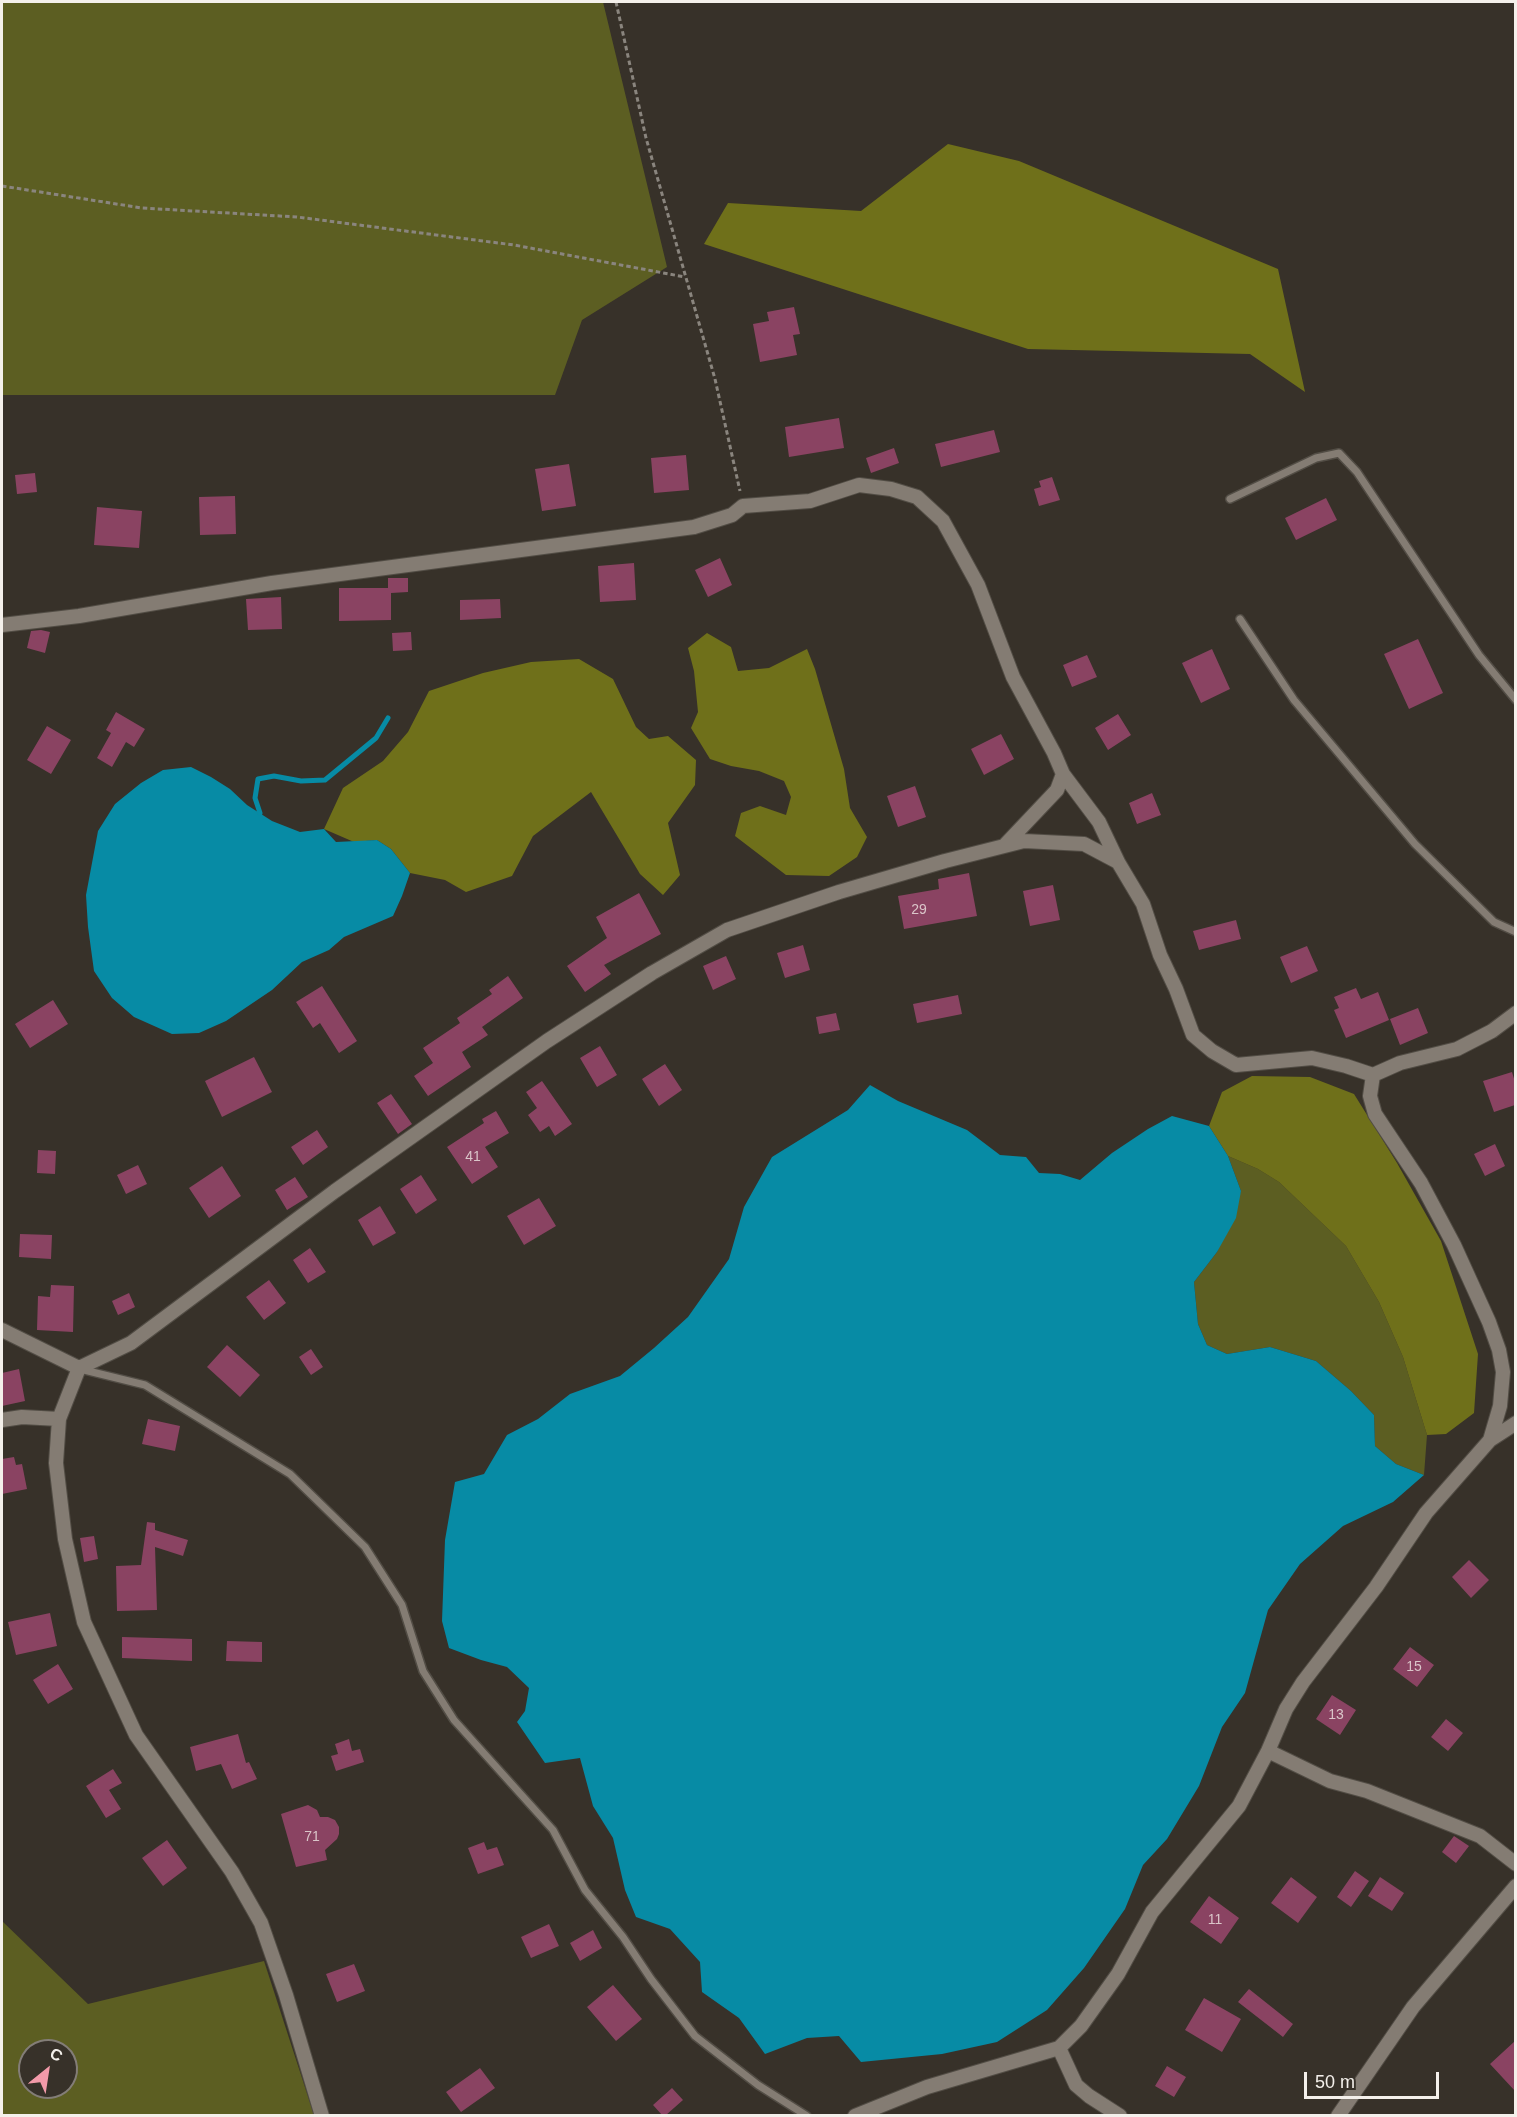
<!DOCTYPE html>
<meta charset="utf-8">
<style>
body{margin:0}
#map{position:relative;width:1517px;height:2117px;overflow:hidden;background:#373129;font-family:Arial,sans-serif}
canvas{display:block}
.frame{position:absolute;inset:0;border:3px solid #f4f0eb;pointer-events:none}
.north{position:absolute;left:18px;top:2039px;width:60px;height:60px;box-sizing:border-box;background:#373129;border:2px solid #837d77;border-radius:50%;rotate:30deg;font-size:16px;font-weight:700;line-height:24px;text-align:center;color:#f4f0eb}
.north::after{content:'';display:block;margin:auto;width:21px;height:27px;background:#f39aa9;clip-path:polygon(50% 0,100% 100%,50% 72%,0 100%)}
.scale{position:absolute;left:1304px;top:2072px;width:135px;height:27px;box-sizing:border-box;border:3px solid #f4f0eb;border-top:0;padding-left:8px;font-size:18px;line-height:21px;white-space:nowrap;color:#f4f0eb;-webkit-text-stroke:4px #373129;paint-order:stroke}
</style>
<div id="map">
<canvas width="1517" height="2117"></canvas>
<div class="frame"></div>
<div class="north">С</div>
<div class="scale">50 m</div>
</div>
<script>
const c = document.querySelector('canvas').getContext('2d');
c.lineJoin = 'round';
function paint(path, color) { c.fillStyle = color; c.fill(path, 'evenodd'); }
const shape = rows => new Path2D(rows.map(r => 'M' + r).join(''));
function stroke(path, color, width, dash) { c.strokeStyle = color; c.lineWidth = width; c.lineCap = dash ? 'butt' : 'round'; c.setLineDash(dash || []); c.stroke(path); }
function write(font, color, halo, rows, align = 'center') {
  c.font = font + ' Arial,sans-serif'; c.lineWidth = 5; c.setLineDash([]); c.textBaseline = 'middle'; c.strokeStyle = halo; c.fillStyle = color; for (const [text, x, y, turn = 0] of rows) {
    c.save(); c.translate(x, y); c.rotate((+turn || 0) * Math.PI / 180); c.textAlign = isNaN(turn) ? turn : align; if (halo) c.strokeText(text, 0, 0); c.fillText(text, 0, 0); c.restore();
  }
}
paint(shape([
 [2,2,603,2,667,267,582,320,555,395,2,395],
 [1228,1156,1258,1169,1279,1182,1346,1246,1379,1302,1403,1357,1427,1435,1424,1475,1396,1464,1375,1446,1374,1415,1351,1391,1316,1361,1270,1347,1227,1354,1207,1345,1198,1324,1194,1282,1217,1252,1241,1191],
 [2,1921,88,2004,264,1961,314,2115,2,2115],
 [30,2051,66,2051,66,2087,30,2087]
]), '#5c5e22');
paint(shape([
 [948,144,1019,161,1278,269,1305,392,1250,354,1028,349,704,244,728,203,861,211],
 [707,633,731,647,738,671,769,668,807,649,815,669,844,769,850,808,867,837,857,857,829,876,786,875,735,836,741,813,760,806,786,815,791,797,784,781,759,771,731,766,710,759,691,728,698,712,694,671,688,648],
 [579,659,613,679,636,727,649,739,668,736,696,760,695,785,668,823,680,875,663,895,640,874,591,792,533,836,512,876,466,892,445,880,410,873,391,849,377,840,354,842,324,829,343,788,383,761,408,732,429,691,483,673,531,662],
 [1252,1076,1310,1077,1354,1094,1397,1163,1441,1241,1478,1354,1474,1413,1446,1434,1427,1435,1403,1357,1379,1302,1346,1246,1279,1182,1258,1169,1228,1156,1209,1126,1222,1092]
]), '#6f701a');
paint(shape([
 [191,767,211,777,230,789,247,805,272,821,300,832,324,829,336,842,377,840,391,849,410,873,402,896,393,916,344,937,329,950,302,962,272,990,226,1021,199,1033,172,1034,134,1017,112,998,94,971,88,927,86,895,98,831,115,804,141,783,163,770],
 [870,1085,898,1101,967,1130,1000,1155,1026,1157,1039,1173,1060,1174,1080,1180,1112,1153,1148,1129,1172,1116,1209,1126,1228,1156,1241,1191,1236,1218,1217,1252,1194,1282,1198,1324,1207,1345,1227,1354,1270,1347,1316,1361,1351,1391,1374,1415,1375,1446,1396,1464,1424,1475,1393,1502,1343,1526,1300,1564,1268,1610,1245,1693,1222,1727,1199,1786,1167,1839,1143,1865,1125,1909,1084,1968,1047,2010,997,2042,942,2054,861,2062,839,2036,807,2038,765,2054,739,2018,702,1992,700,1962,670,1929,636,1917,625,1890,613,1838,593,1806,580,1758,545,1763,517,1722,525,1711,529,1688,507,1667,481,1660,449,1648,442,1621,445,1540,455,1482,484,1474,507,1435,538,1419,570,1394,620,1376,654,1348,688,1317,729,1259,744,1207,772,1157,848,1110]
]), '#078ba5');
stroke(shape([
 [260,813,255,798,258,779,274,776,301,781,325,780,376,738,388,718]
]), '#078ba5', 5);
paint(shape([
 [794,307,800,334,793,335,797,355,760,362,753,324,769,321,767,312],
 [839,418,844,448,789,457,785,427],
 [994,430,1000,452,941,467,935,444],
 [894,448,899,463,871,473,866,458],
 [686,455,689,490,654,493,651,458],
 [569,464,576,506,542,511,535,469],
 [35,473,37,492,17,494,15,475],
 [1052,477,1060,500,1039,506,1034,489,1041,487,1039,481],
 [235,496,236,534,200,535,199,497],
 [1326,498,1337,520,1296,540,1285,518],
 [97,507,142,511,139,548,94,545],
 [720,558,732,585,708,597,695,570],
 [634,563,636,600,600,602,598,566],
 [388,578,408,578,408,592,391,593,391,620,339,621,339,588,388,588],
 [281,597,282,629,248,630,246,599],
 [500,599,501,618,460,620,460,600],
 [41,630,50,632,45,653,27,648,31,631],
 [411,632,412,650,393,651,392,633],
 [1418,639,1443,693,1409,709,1384,654],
 [1212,649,1230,689,1201,703,1182,663],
 [1087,655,1097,677,1072,687,1063,665],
 [116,712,145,729,134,747,126,742,112,767,97,758,111,733,106,730],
 [1118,714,1131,735,1108,750,1095,728],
 [47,726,71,740,51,774,27,760],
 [1001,734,1014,759,984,775,971,749],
 [915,786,926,817,898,827,887,796],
 [1152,793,1161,815,1137,824,1129,803],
 [969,873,977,916,904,929,898,896,939,889,938,879],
 [1053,885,1060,920,1030,926,1023,891],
 [639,893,661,934,604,965,611,974,585,992,567,966,607,938,596,917],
 [1236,920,1241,939,1199,950,1193,931],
 [803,945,810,970,785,978,777,953],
 [1307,946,1318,971,1291,983,1280,957],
 [726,956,736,979,713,990,703,966],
 [508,976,523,998,482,1027,488,1035,462,1052,471,1067,428,1096,414,1076,433,1063,423,1048,460,1023,457,1018,492,994,489,990],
 [322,986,357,1041,339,1053,320,1023,313,1028,296,1002],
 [1356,988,1361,999,1378,992,1389,1020,1346,1038,1334,1010,1339,1008,1334,997],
 [958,995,962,1014,917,1023,913,1004],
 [53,1000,68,1024,30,1048,15,1024],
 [1418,1008,1428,1033,1400,1045,1390,1019],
 [836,1013,840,1030,819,1034,816,1017],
 [600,1046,617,1075,597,1087,580,1058],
 [254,1057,272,1092,222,1117,205,1081],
 [665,1064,682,1090,659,1106,642,1079],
 [1512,1072,1515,1082,1515,1105,1494,1112,1483,1081],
 [542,1081,572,1124,555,1136,549,1126,540,1132,528,1115,537,1108,526,1092],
 [391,1094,412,1124,398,1134,377,1103],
 [496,1111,509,1133,485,1147,498,1167,472,1184,447,1147,484,1123,482,1119],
 [317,1130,328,1147,303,1165,291,1147],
 [1495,1144,1505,1166,1485,1176,1474,1154],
 [38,1150,56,1151,55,1174,37,1173],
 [138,1165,147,1184,126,1194,117,1175],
 [222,1166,241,1196,209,1218,189,1188],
 [421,1175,437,1200,416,1214,400,1189],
 [295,1177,308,1197,287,1210,275,1190],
 [539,1198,556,1226,524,1245,507,1216],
 [380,1206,396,1233,373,1246,358,1220],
 [20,1234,52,1235,51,1259,19,1257],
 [310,1248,326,1272,308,1283,293,1260],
 [269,1280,286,1303,264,1320,246,1297],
 [51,1285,74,1286,73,1332,37,1330,38,1296,50,1297],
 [129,1293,135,1307,118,1315,112,1301],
 [227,1345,260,1375,240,1397,207,1367],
 [311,1349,323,1367,311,1375,299,1357],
 [19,1369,25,1401,2,1406,2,1373],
 [148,1419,180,1426,175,1451,142,1444],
 [14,1457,16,1465,22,1464,27,1489,2,1494,2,1459],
 [147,1522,155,1523,155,1530,188,1540,183,1556,155,1547,157,1610,117,1611,116,1566,141,1565],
 [94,1536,98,1559,84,1562,80,1538],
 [1469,1560,1489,1580,1471,1598,1452,1577],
 [50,1613,57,1646,16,1655,8,1622],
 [122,1637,192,1639,192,1661,122,1658],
 [227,1641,262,1642,262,1662,226,1661],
 [1410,1647,1434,1665,1417,1687,1393,1669],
 [58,1664,73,1689,48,1704,33,1680],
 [1332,1695,1356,1710,1340,1735,1316,1719],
 [1446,1719,1463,1733,1448,1751,1431,1737],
 [238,1734,246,1763,249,1762,257,1779,232,1789,221,1764,196,1771,190,1747],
 [349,1739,352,1751,360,1749,364,1762,336,1771,331,1756,338,1754,335,1744],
 [113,1769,122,1783,109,1790,121,1809,106,1818,86,1786],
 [308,1805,317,1810,320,1817,328,1817,335,1820,339,1827,339,1834,337,1839,325,1850,327,1860,296,1867,281,1814],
 [1454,1836,1469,1846,1456,1863,1442,1852],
 [167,1840,187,1868,163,1886,142,1858],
 [484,1842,487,1850,497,1847,504,1865,478,1874,468,1848],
 [1355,1871,1369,1881,1351,1907,1337,1897],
 [1291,1877,1317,1897,1298,1923,1271,1903],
 [1380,1877,1404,1893,1392,1911,1368,1896],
 [1209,1896,1239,1918,1221,1944,1190,1922],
 [549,1924,559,1946,531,1958,521,1937],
 [593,1930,602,1948,580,1961,570,1943],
 [354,1964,365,1991,337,2002,326,1974],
 [613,1985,642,2019,616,2041,587,2007],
 [1249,1989,1293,2024,1283,2037,1238,2002],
 [1204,1998,1241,2019,1222,2052,1185,2030],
 [1515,2041,1515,2091,1490,2064],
 [1167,2066,1186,2077,1174,2097,1155,2086],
 [480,2068,495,2088,461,2112,446,2092],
 [672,2088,683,2100,666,2115,662,2115,653,2105]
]), '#8a4362');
const lane = shape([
 [1230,499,1316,458,1339,453,1357,472,1479,655,1516,700],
 [1240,619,1294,700,1415,844,1494,922,1516,932],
 [80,1369,145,1385,290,1474,365,1547,402,1605,423,1671,454,1720,553,1830,585,1890,623,1937,651,1979,695,2036,758,2085,807,2116]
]);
const street = shape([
 [2,625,79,616,272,583,694,527,732,515,743,506,810,501,859,485,891,489,917,497,943,521,978,585,1013,677,1054,753,1063,774,1057,790,1004,846],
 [1063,774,1099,822,1118,862],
 [2,1330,79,1368],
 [2,1420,22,1417,59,1419],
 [1490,1440,1516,1423],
 [1268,1751,1330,1781,1367,1791,1480,1836,1516,1864],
 [1059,2048,1076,2085,1089,2096,1120,2116],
 [322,2116,286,1995,261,1923,232,1872,136,1735,84,1622,65,1539,56,1463,59,1419,79,1368,131,1343,335,1191,547,1041,652,973,727,930,839,892,945,861,1024,841,1084,844,1118,862,1143,904,1160,955,1176,989,1193,1035,1212,1051,1236,1065,1312,1058,1346,1066,1373,1075],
 [855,2116,927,2087,1059,2048,1081,2026,1118,1974,1152,1912,1239,1806,1268,1751,1286,1709,1303,1682,1376,1587,1426,1513,1490,1440,1500,1406,1503,1372,1499,1350,1489,1322,1454,1245,1421,1183,1375,1114,1370,1096,1373,1075,1400,1063,1457,1049,1492,1031,1516,1013],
 [1338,2116,1413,2007,1516,1886]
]);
stroke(lane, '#524d45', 10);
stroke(street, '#524d45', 16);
stroke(shape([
 [616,2,646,138,715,379,740,491],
 [2,186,142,208,297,217,514,245,685,277]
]), '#8a857e', 3, [4.5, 3]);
stroke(lane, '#847c73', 7);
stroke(street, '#847c73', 14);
write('14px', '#dac5c9', null, [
 ["29",919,910],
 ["41",473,1157],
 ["15",1414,1667],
 ["13",1336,1715],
 ["71",312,1837],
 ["11",1215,1920]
]);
</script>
